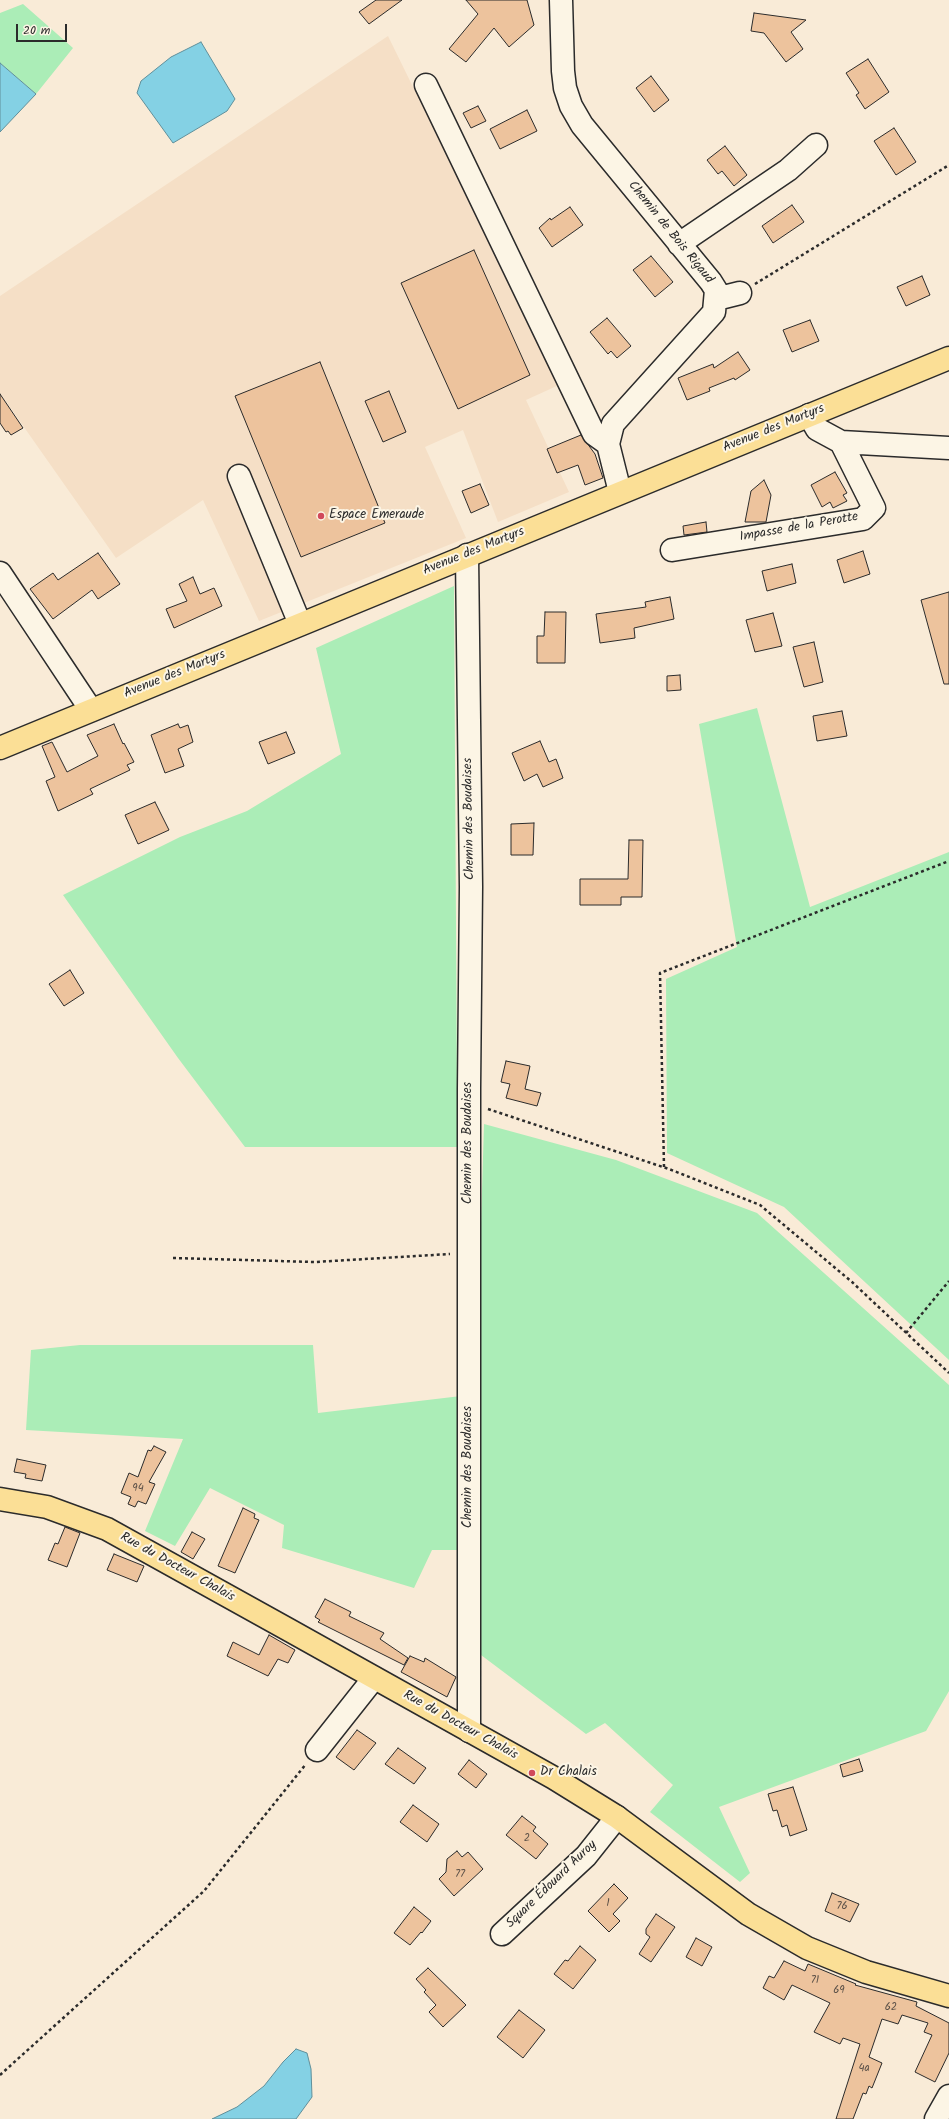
<!DOCTYPE html>
<meta charset="utf-8">
<style>
body{margin:0}
#map{position:relative;width:949px;height:2119px;overflow:hidden;background:#f9ebd7;font-family:Kalam,sans-serif}
canvas{display:block}
.scale{position:absolute;left:16px;top:24px;width:51px;height:18px;box-sizing:border-box;border:2px solid #2b2b2b;border-top:0;padding-left:5px;font-size:12px;line-height:14px;white-space:nowrap;color:#2b2b2b;-webkit-text-stroke:3px #fcf5e5;paint-order:stroke}
</style>
<div id="map">
<canvas width="949" height="2119"></canvas>
<div class="scale">20 m</div>
</div>
<script>
const c = document.querySelector('canvas').getContext('2d');
c.lineJoin = 'round';
function paint(path, color) { c.fillStyle = color; c.fill(path, 'evenodd'); }
const shape = rows => new Path2D(rows.map(r => 'M' + r).join(''));
function stroke(path, color, width, dash) { c.strokeStyle = color; c.lineWidth = width; c.lineCap = dash ? 'butt' : 'round'; c.setLineDash(dash || []); c.stroke(path); }
function write(font, color, halo, rows, align = 'center') {
  c.font = font + ' Kalam,sans-serif'; c.lineWidth = 4; c.setLineDash([]); c.textBaseline = 'middle'; c.strokeStyle = halo; c.fillStyle = color; for (const [text, x, y, turn = 0] of rows) {
    c.save(); c.translate(x, y); c.rotate((+turn || 0) * Math.PI / 180); c.textAlign = isNaN(turn) ? turn : align; if (halo) c.strokeText(text, 0, 0); c.fillText(text, 0, 0); c.restore();
  }
}
paint(shape([
 [388,36,559,385,526,400,569,492,498,522,463,430,425,447,466,538,259,621,203,500,116,558,0,393,0,296]
]), '#f5dfc6');
paint(shape([
 [23,4,73,48,36,94,0,63,0,13],
 [454,586,457,1095,461,1147,245,1147,178,1058,63,895,180,837,247,811,341,754,316,648],
 [757,708,810,907,949,852,949,1360,784,1207,667,1153,666,979,737,947,699,724],
 [484,1124,616,1160,757,1213,949,1385,949,1691,926,1731,719,1807,750,1873,740,1882,650,1812,673,1785,605,1723,586,1734,481,1655,478,1322],
 [80,1345,313,1345,318,1413,461,1396,461,1550,432,1550,414,1588,282,1548,284,1525,210,1488,175,1546,145,1531,183,1439,26,1430,31,1350]
]), '#abedb7');
const water = shape([
 [201,42,235,99,227,111,173,143,137,93,141,81,171,57,201,42],
 [0,63,36,94,0,132,0,63],
 [296,2049,307,2053,311,2069,312,2097,296,2119,212,2119,237,2107,264,2086,283,2062,296,2049]
]);
paint(water, '#84d1e4');
stroke(water, '#608f9a', 1);
const building = shape([
 [376,0,402,0,369,24,359,12,376,0],
 [466,0,527,0,534,25,509,47,494,28,466,62,449,49,478,14,466,0],
 [754,13,806,20,791,32,803,49,786,62,764,33,751,31,754,13],
 [868,59,889,92,865,109,856,95,859,93,846,73,868,59],
 [651,76,669,100,654,112,636,88,651,76],
 [478,106,486,121,471,128,463,113,478,106],
 [527,110,537,131,500,149,490,129,527,110],
 [894,128,916,162,896,175,874,141,894,128],
 [725,146,747,175,734,186,722,171,718,174,707,160,725,146],
 [792,205,804,222,773,243,762,226,792,205],
 [570,207,583,225,552,247,539,228,550,218,551,220,570,207],
 [474,250,530,375,458,409,401,283,474,250],
 [651,256,673,282,655,297,633,270,651,256],
 [922,276,930,295,906,306,897,287,922,276],
 [607,318,631,346,617,358,611,351,608,354,590,332,607,318],
 [810,320,819,341,792,352,783,330,810,320],
 [738,352,750,370,735,380,734,378,709,388,710,391,687,400,678,378,713,364,714,368,738,352],
 [320,362,385,523,301,557,235,396,320,362],
 [389,391,406,432,383,442,365,401,389,391],
 [0,394,23,428,11,435,8,431,6,432,0,423,0,394],
 [581,435,595,454,603,478,585,485,578,465,557,473,547,449,581,435],
 [835,472,847,493,843,495,847,501,833,508,830,502,822,507,811,485,835,472],
 [764,480,771,495,766,522,745,522,751,491,764,480],
 [480,484,489,505,471,513,462,491,480,484],
 [706,522,707,532,684,535,683,526,706,522],
 [863,551,870,574,844,583,837,560,863,551],
 [98,553,120,584,98,599,92,590,53,619,30,589,53,573,58,580,98,553],
 [792,564,796,583,767,591,762,571,792,564],
 [193,577,200,594,214,588,222,606,174,628,166,609,187,601,179,584,193,577],
 [949,592,949,684,944,684,921,600,949,592],
 [670,597,674,619,634,628,635,638,600,643,596,614,646,607,645,602,670,597],
 [545,612,566,612,565,663,537,663,537,636,544,636,545,612],
 [773,613,782,646,755,652,746,620,773,613],
 [814,642,823,682,804,687,793,647,814,642],
 [680,675,681,690,667,691,667,676,680,675],
 [842,711,847,736,817,741,813,716,842,711],
 [114,724,123,744,124,743,134,762,127,765,130,770,90,789,93,794,58,811,46,781,55,777,42,746,52,742,67,772,98,756,87,735,114,724],
 [178,724,180,728,188,725,193,742,178,749,184,766,165,773,151,735,178,724],
 [286,732,295,753,268,764,259,742,286,732],
 [540,741,549,762,556,759,563,778,543,787,537,774,524,781,512,753,540,741],
 [155,802,169,830,138,844,125,815,155,802],
 [534,823,533,855,511,855,511,824,534,823],
 [629,840,643,840,642,897,621,897,621,905,580,905,580,879,628,879,629,840],
 [70,970,84,993,64,1006,49,984,70,970],
 [506,1061,530,1066,525,1089,541,1093,537,1106,506,1098,510,1084,501,1082,506,1061],
 [154,1446,166,1452,149,1482,155,1484,146,1504,138,1501,135,1507,128,1504,131,1497,121,1493,129,1473,138,1477,148,1450,151,1451,154,1446],
 [17,1459,46,1465,42,1481,25,1478,26,1474,14,1472,17,1459],
 [243,1508,255,1514,254,1518,259,1520,235,1573,218,1566,243,1508],
 [65,1527,80,1533,67,1567,48,1560,55,1543,58,1544,65,1527],
 [192,1532,205,1539,193,1559,181,1552,192,1532],
 [114,1554,144,1566,137,1582,107,1570,114,1554],
 [325,1599,351,1612,349,1616,384,1633,380,1639,408,1658,404,1665,318,1622,320,1620,315,1617,325,1599],
 [269,1635,295,1650,288,1663,278,1659,268,1676,227,1656,233,1642,259,1655,269,1635],
 [410,1656,424,1662,425,1658,456,1677,447,1697,401,1672,410,1656],
 [357,1730,376,1743,354,1770,336,1757,357,1730],
 [398,1748,426,1768,414,1784,385,1764,398,1748],
 [859,1759,863,1771,843,1777,840,1765,859,1759],
 [469,1760,487,1774,476,1788,458,1774,469,1760],
 [793,1787,807,1830,790,1836,787,1825,782,1827,777,1810,773,1811,768,1794,793,1787],
 [413,1805,439,1824,427,1842,400,1822,413,1805],
 [522,1816,536,1827,533,1831,548,1844,536,1859,506,1835,522,1816],
 [457,1851,462,1857,468,1852,483,1869,454,1896,439,1879,446,1872,447,1859,457,1851],
 [614,1884,628,1898,613,1914,620,1921,609,1932,588,1911,614,1884],
 [832,1893,859,1904,850,1922,825,1911,832,1893],
 [414,1907,431,1921,422,1933,421,1932,410,1945,394,1933,414,1907],
 [656,1914,675,1927,651,1962,639,1954,650,1937,646,1934,646,1929,656,1914],
 [696,1938,712,1947,702,1966,686,1957,696,1938],
 [580,1946,596,1960,573,1989,554,1974,565,1960,568,1961,580,1946],
 [784,1961,805,1971,808,1964,856,1984,855,1985,917,2002,916,2006,949,2023,949,2053,935,2082,915,2072,932,2035,924,2032,928,2023,902,2015,898,2024,882,2019,869,2057,882,2063,872,2088,869,2086,866,2094,863,2093,853,2119,836,2119,860,2044,843,2038,840,2044,814,2032,830,2003,792,1985,784,2000,763,1988,769,1976,774,1978,784,1961],
 [428,1968,466,2005,443,2027,429,2012,436,2005,424,1992,426,1990,416,1979,428,1968],
 [519,2010,545,2030,523,2058,497,2037,519,2010]
]);
paint(building, '#edc39d');
stroke(building, '#2b2b2b', 1);
const minor = shape([
 [561,0,563,71,565,88,571,106,582,125,711,282,716,290,714,312,613,424,608,444,620,492],
 [426,85,594,434,608,444],
 [679,244,788,170,816,145],
 [716,299,740,293],
 [809,415,817,429,841,442,949,448],
 [239,476,300,624],
 [672,550,863,519,874,508,841,442],
 [467,555,471,887,469,1088,469,1731],
 [0,573,91,710],
 [317,1750,374,1678],
 [502,1934,586,1856,617,1817],
 [936,2119,949,2096]
]);
const major = shape([
 [0,748,949,358],
 [0,1499,47,1507,107,1529,289,1630,554,1778,617,1817,748,1914,807,1948,866,1972,949,1996]
]);
stroke(minor, '#2b2b2b', 25);
stroke(major, '#2b2b2b', 25);
stroke(shape([
 [755,284,949,165],
 [488,1109,669,1169,760,1205,852,1282,949,1373],
 [664,1167,660,973,949,861],
 [173,1258,315,1262,450,1254],
 [906,1333,949,1281],
 [0,2075,204,1891,306,1764]
]), '#2b2b2b', 2.5, [3, 3]);
stroke(minor, '#fcf5e5', 22);
stroke(major, '#fbdf96', 22);
for (const [x, y, r, color] of [
 [321,516,4,"#d1495b"],
 [532,1773,4,"#d1495b"]
]) { const dot = new Path2D(); dot.arc(x, y, r, 0, 2 * Math.PI); c.fillStyle = color; c.fill(dot); stroke(dot, '#fcf5e5', 1.5); }
write('11px', '#5c5148', null, [
 ["94",138,1489],
 ["2",527,1839],
 ["77",460,1875],
 ["1",608,1904],
 ["76",842,1907],
 ["71",815,1981],
 ["69",839,1991],
 ["62",891,2008],
 ["4a",864,2069]
]);
write('13px', '#2b2b2b', '#fcf5e5', [
 ["Chemin de Bois Rigaud",670,233,51],
 ["Avenue des Martyrs",774,429,-22],
 ["Impasse de la Perotte",799,528,-10],
 ["Avenue des Martyrs",474,552,-22],
 ["Avenue des Martyrs",175,675,-22],
 ["Chemin des Boudaises",470,819,-91],
 ["Chemin des Boudaises",469,1143,-90],
 ["Chemin des Boudaises",469,1467,-90],
 ["Rue du Docteur Chalais",177,1568,29],
 ["Rue du Docteur Chalais",460,1726,29],
 ["Square Édouard Auroy",552,1885,-44]
]);
write('13px', '#2b2b2b', '#fcf5e5', [
 ["Espace Emeraude",329,516],
 ["Dr Chalais",540,1773]
], 'left');
</script>
